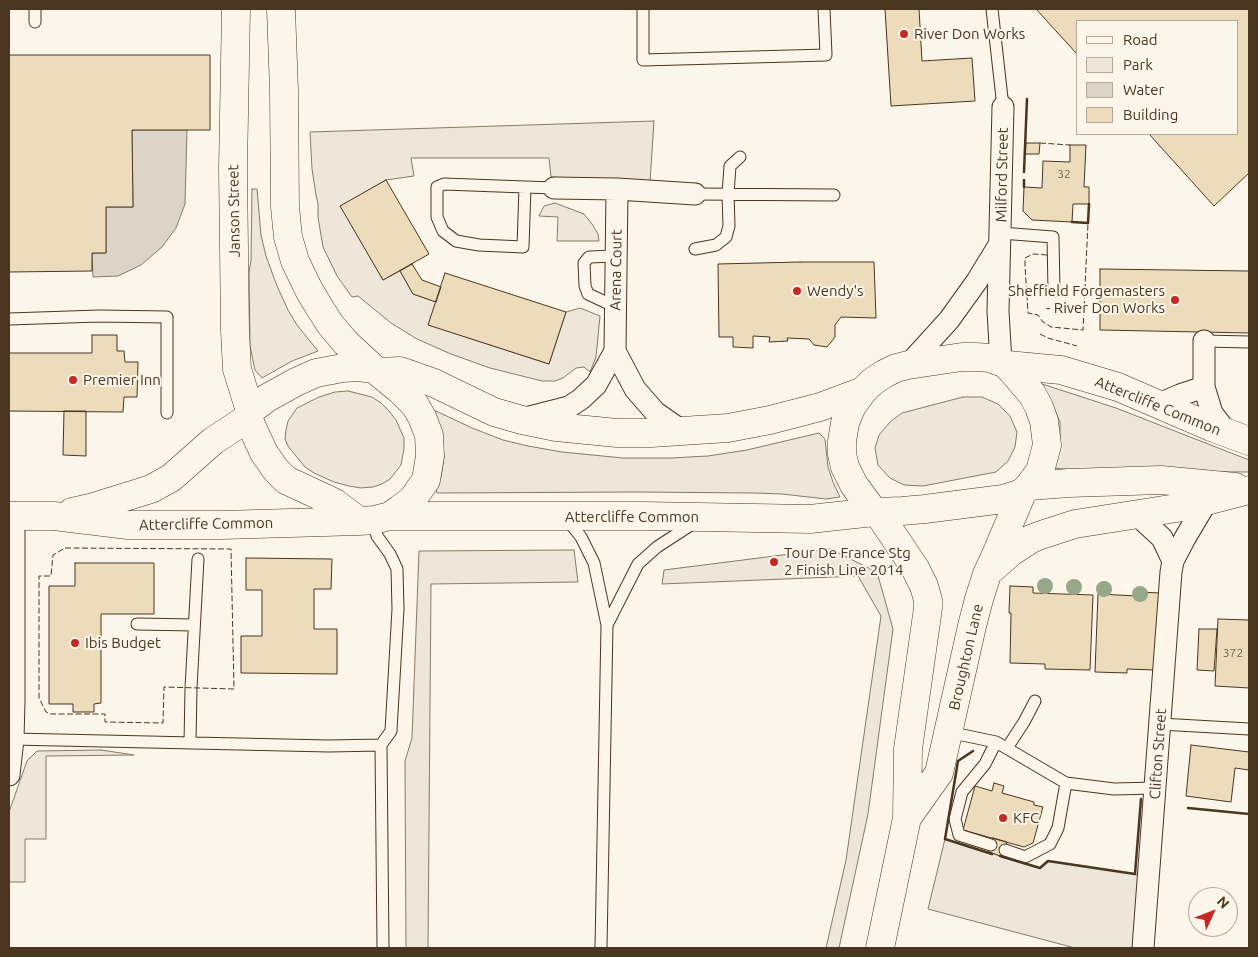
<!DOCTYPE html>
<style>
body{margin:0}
#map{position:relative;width:1258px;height:957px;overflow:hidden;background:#fbf6e9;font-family:Ubuntu,sans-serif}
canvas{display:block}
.frame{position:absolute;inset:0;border:10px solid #4a3520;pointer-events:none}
.legend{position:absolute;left:1076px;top:20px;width:162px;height:115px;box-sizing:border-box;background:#fbf6e9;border:1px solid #b4a999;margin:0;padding:6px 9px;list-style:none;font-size:15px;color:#4a3520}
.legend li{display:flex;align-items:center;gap:10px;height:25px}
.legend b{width:25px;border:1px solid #b4a999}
.north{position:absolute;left:1188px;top:887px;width:50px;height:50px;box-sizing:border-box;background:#fbf6e9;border:1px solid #b4a999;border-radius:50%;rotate:47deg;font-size:14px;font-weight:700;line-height:20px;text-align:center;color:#4a3520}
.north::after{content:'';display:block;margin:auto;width:18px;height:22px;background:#c62828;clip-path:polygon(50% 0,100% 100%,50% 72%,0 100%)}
</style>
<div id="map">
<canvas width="1258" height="957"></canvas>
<div class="frame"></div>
<ul class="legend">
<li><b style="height:6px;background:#fbf6e9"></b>Road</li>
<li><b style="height:14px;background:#ede6d9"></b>Park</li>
<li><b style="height:14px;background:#dcd4c6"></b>Water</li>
<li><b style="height:14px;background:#ecdcbc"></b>Building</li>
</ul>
<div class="north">N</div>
</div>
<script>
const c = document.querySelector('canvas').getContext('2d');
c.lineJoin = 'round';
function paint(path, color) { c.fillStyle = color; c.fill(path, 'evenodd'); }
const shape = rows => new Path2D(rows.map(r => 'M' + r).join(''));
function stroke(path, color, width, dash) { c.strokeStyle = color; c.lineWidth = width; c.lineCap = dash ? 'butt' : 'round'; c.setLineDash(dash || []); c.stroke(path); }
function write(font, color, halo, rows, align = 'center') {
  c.font = font + ' Ubuntu,sans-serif'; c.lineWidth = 4; c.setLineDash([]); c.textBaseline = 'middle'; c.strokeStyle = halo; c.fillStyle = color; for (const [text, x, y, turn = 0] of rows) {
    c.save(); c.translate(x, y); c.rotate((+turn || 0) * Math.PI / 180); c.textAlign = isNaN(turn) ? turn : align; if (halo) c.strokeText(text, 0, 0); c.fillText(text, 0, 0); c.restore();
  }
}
const green = shape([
 [654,121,650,182,551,177,549,158,411,158,414,176,386,180,341,206,383,280,400,271,413,294,436,302,429,325,549,364,566,312,580,308,600,316,596,357,590,372,584,367,576,368,563,378,555,381,542,381,490,368,451,354,417,339,391,323,358,296,352,297,337,276,323,247,318,217,318,204,316,195,312,169,310,132,654,121],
 [252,189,257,189,261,235,266,256,277,286,288,310,297,325,318,351,292,361,262,378,255,370,250,346,249,272,251,261,252,189],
 [555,203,584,214,592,224,598,234,599,241,557,241,558,217,539,216,544,206,555,203],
 [1039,383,1116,408,1249,460,1249,472,1085,471,1054,468,1060,441,1060,422,1051,401,1039,383],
 [348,391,372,397,381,403,389,411,396,420,404,438,404,449,401,465,390,479,382,484,373,487,361,488,349,486,334,482,314,473,305,467,296,456,288,446,285,439,286,430,288,421,297,408,319,397,335,392,348,391],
 [963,397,982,397,998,404,1010,416,1017,432,1015,447,1008,461,996,472,923,486,904,485,890,478,878,465,875,448,879,435,890,422,902,413,963,397],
 [436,411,472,428,503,440,528,446,562,452,623,458,671,458,708,456,747,450,819,433,825,439,828,467,833,482,840,497,826,499,782,494,754,493,634,492,437,493,436,490,441,477,444,457,442,436,433,412,436,411],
 [830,549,877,572,893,629,868,814,839,948,826,948,846,860,881,616,858,576,662,584,664,570,830,549],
 [574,550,578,582,431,584,428,948,406,948,405,761,412,738,419,551,574,550],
 [101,750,134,755,46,756,46,839,25,839,25,882,9,882,9,812,27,761,37,751,101,750],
 [945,839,1040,868,1048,861,1135,874,1143,879,1134,948,1075,948,928,909,945,839]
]);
paint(green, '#ede6d9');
stroke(green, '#887966', 1);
const water = shape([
 [132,130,187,130,185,204,176,228,162,247,141,265,118,276,93,277,92,253,106,253,106,207,133,207,132,130]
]);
paint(water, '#dcd4c6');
stroke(water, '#887966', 1);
const building = shape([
 [885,9,919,9,922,61,972,58,975,101,891,106,885,9],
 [1036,9,1249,9,1249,173,1214,206,1149,134,1237,134,1237,21,1077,21,1077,54,1036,9],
 [9,55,210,55,210,130,132,130,133,207,106,207,106,253,92,253,92,271,9,272,9,55],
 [1026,143,1040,143,1039,154,1025,154,1026,143],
 [1070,145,1086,145,1084,187,1089,187,1089,204,1073,204,1072,222,1032,220,1023,211,1024,187,1042,188,1043,161,1070,162,1070,145],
 [386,180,429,254,383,280,340,206,386,180],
 [800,262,874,262,876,318,841,317,835,325,835,337,827,347,814,345,809,339,787,338,788,341,769,342,770,337,753,336,753,348,733,347,733,337,719,337,718,264,800,262],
 [412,264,422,280,441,287,436,302,413,294,400,271,412,264],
 [1100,269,1249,271,1249,333,1100,330,1100,269],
 [445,273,566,312,549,364,428,325,445,273],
 [92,335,117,335,117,351,124,351,125,362,138,362,137,397,124,397,123,412,9,411,9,353,92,353,92,335],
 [64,411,86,411,86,456,63,455,64,411],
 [246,558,332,559,331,589,314,589,314,629,337,629,337,674,241,673,241,636,262,636,262,590,246,590,246,558],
 [75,563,154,563,154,614,101,614,101,703,94,704,94,712,73,712,73,704,49,704,49,586,75,586,75,563],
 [1010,586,1033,587,1033,593,1093,595,1090,670,1045,669,1045,664,1010,663,1011,613,1009,613,1010,586],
 [1137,592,1161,593,1155,670,1127,669,1127,673,1095,672,1098,594,1137,596,1137,592],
 [1218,619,1249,620,1249,688,1215,686,1218,619],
 [1199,629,1217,629,1214,671,1197,670,1199,629],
 [1191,745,1249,752,1249,770,1235,768,1231,802,1186,796,1191,745],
 [994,783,1004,786,1002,793,1034,802,1034,805,1043,807,1033,843,1024,847,963,830,975,786,992,791,994,783],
 [993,838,1007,842,1003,857,989,852,993,838]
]);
paint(building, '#ecdcbc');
stroke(building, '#4a3520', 1);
const service = shape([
 [643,9,643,60,826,55,824,9],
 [992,9,1003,107],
 [35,22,35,9],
 [525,187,523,247,479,245,456,241,443,231,437,217,437,187,444,184,525,187,554,188],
 [695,194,834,195],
 [1001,233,1053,237,1054,291],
 [695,249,716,245,726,237,729,226,728,194,730,166,740,157],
 [616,307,588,294,585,286,584,263,589,257,616,256],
 [9,319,99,316,167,317,167,413],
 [1204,341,1249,342],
 [565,517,581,537,594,563,607,625,601,948],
 [137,624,194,625],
 [607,625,638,564,657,547,694,523],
 [1160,724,1249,729],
 [948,732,996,742,1066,783,1114,789,1155,788],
 [13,739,329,746,381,745,391,731,398,609,397,569,390,554,377,536,374,520],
 [190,743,191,688,198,559],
 [381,745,383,948],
 [1007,748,1024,722,1035,701],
 [991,845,959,835,955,819,962,792,985,764,996,742],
 [1005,850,1025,857,1050,844,1058,828,1066,783]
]);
const minor = shape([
 [554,188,617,189,695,194],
 [617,189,615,351,635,389,655,412,682,431],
 [1204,341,1204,387,1212,413,1228,434],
 [1001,362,998,311,1003,107],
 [908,365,949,320,977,281,999,245],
 [1159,404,1180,395,1204,387],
 [522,419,569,407,581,399,596,385,615,351],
 [1136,514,1162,538,1173,561,1171,572,1143,948],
 [1173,561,1185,538,1207,501],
 [9,775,13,739,14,701,14,516]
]);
const primary = shape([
 [236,9,233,168,235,331,237,369,250,411],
 [281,9,284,91,285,207,288,237,295,261,309,290,321,310,330,324,346,343,374,369],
 [1007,365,1061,370,1118,387,1211,427,1249,441],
 [378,372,400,371,434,383,494,412,522,420,556,427,617,433,651,433,728,428,770,420,820,407,863,391],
 [1029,486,1069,483,1161,480,1235,487],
 [72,512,90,508,151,489,171,478,213,441,248,418],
 [878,513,915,568,924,586,928,600,928,608,908,749,907,818,880,948],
 [9,516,54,516,128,525,222,525,359,521,374,520,390,516,400,509,412,500,426,480,430,456,429,435,422,417,415,405,401,391,374,369,358,367,343,368,316,373,296,382,267,398,250,411,248,418,264,453,276,470,286,480,335,503,359,521],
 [390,516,644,516,810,519,874,512,902,511,925,509,1003,499,1022,493,1029,486,1040,471,1047,445,1044,421,1039,407,1032,394,1007,365,1001,362,990,358,976,357,962,357,908,365,896,368,884,374,872,382,863,391,852,406,845,423,842,441,842,454,845,467,854,485,874,512],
 [993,568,1011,552,1031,539,1041,535,1075,524,1183,507,1249,490],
 [907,818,939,773,972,626,979,599,987,574,998,550,1022,493]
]);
stroke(service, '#4a3520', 13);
stroke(minor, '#4a3520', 23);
stroke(primary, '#4a3520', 29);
stroke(service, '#fbf6e9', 11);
stroke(minor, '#fbf6e9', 21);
stroke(primary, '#fbf6e9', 28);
stroke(shape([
 [1040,143,1070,145],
 [1047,255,1033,254,1025,258,1025,266,1028,313,1038,315,1043,322,1051,327,1083,330,1088,223],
 [1040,334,1048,338,1077,346],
 [65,548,231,549,234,689,164,687,163,723,105,722,105,714,51,714,46,712,39,698,39,576,51,576,53,555,65,548]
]), '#4a3520', 1, [6, 2.5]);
stroke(shape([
 [1024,172,1027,99],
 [1024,187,1024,180],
 [1072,222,1088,223,1089,204],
 [973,751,958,761,945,839,992,854],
 [1188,808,1249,814],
 [1000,856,1040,868,1048,861,1135,874,1141,799]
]), '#4a3520', 2.5);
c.fillStyle = '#96a887';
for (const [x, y] of [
 [1045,586],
 [1074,587],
 [1104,589],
 [1140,594]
]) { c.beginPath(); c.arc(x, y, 8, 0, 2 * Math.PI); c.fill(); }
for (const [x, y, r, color] of [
 [904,34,5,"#c62828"],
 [797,291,5,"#c62828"],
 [1175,300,5,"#c62828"],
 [73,380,5,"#c62828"],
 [774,562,5,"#c62828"],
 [75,643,5,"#c62828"],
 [1003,818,5,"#c62828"]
]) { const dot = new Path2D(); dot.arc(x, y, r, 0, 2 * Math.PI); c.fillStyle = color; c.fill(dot); stroke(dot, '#fbf6e9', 2); }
write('12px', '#725f47', null, [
 ["32",1064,174],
 ["372",1233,653]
]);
write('15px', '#4a3520', '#fbf6e9', [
 ["River Don Works",914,34],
 ["Wendy's",807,291],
 ["Sheffield Forgemasters",1165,291,"right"],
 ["- River Don Works",1165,308,"right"],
 ["Premier Inn",83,380],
 ["Tour De France Stg",784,553],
 ["2 Finish Line 2014",784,570],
 ["Ibis Budget",85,643],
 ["KFC",1013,818]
], 'left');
write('15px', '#4a3520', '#fbf6e9', [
 ["Milford Street",1002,175,-89],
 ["Janson Street",234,211,-91],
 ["Arena Court",616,270,-89],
 ["Attercliffe Common",1158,406,22],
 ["Attercliffe Common",632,517],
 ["Attercliffe Common",206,524,-1],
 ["Broughton Lane",966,657,-77],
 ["Clifton Street",1158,754,-86]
]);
</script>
